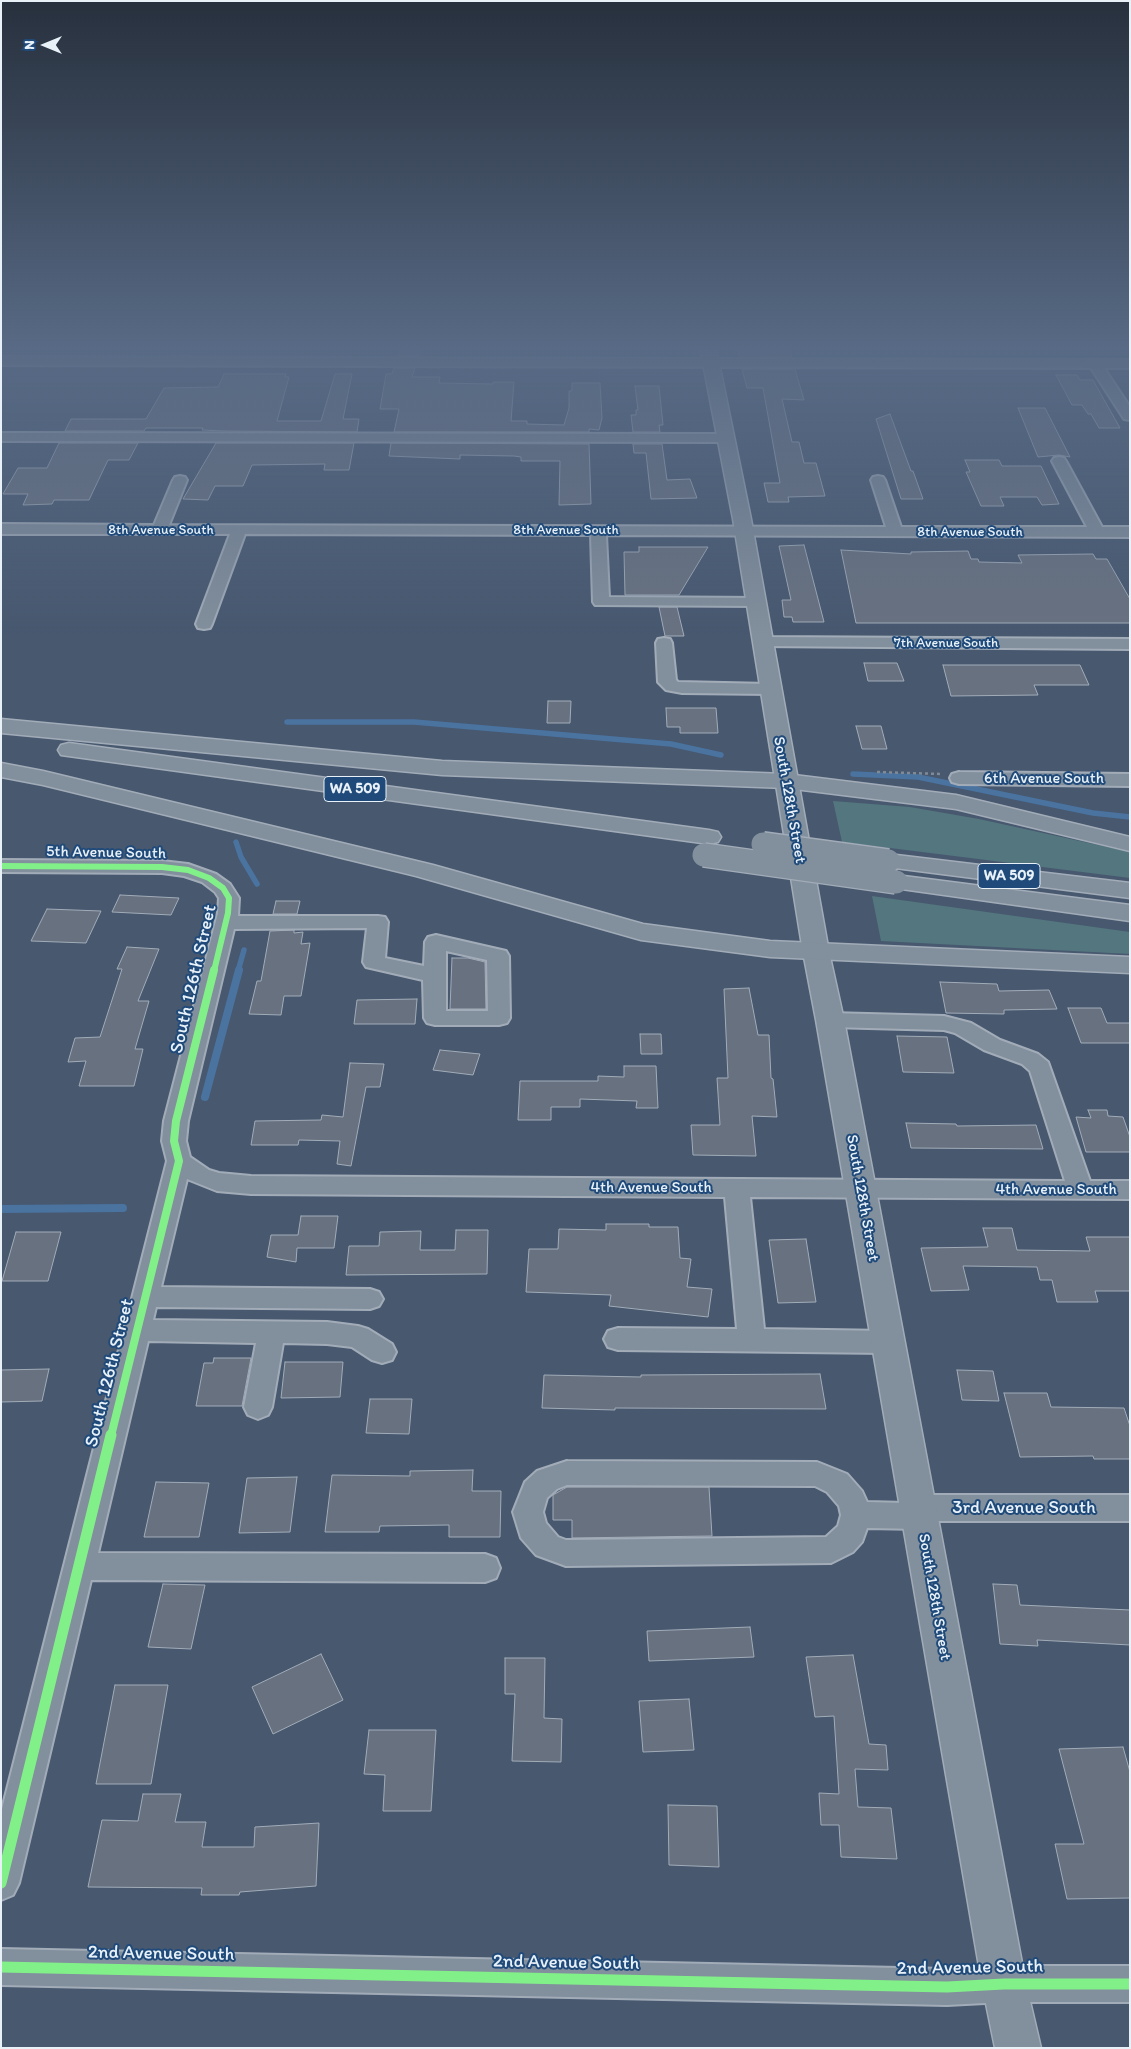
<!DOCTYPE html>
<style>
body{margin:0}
#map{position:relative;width:1131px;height:2049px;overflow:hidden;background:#47586f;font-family:Itim,sans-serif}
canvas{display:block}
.frame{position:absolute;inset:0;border:2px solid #e8f1f8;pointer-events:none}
.north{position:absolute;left:20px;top:20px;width:50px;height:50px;-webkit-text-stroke:4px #1f4a7a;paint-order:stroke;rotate:270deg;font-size:14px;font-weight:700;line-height:20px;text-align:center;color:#e8f1f8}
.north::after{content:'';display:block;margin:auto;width:18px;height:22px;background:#e8f1f8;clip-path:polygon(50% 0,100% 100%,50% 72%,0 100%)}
</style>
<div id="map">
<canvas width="1131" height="2049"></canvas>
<div class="frame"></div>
<div class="north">N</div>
</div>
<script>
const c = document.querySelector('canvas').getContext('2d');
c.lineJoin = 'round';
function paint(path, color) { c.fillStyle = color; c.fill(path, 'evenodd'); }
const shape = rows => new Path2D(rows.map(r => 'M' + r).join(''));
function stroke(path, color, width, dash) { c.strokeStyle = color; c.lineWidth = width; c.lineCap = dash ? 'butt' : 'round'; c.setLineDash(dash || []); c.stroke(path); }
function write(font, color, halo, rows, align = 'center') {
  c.font = font + ' Itim,sans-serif'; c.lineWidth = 4; c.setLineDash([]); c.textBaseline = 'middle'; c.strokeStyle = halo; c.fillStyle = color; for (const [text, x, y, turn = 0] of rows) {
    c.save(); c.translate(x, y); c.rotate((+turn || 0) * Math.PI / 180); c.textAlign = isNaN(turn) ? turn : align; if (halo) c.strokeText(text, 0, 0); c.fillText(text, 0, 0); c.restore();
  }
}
paint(shape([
 [833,801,910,807,979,819,1130,852,1130,878,842,842],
 [872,896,1130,932,1130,954,881,941]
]), '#53767f');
stroke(shape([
 [287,722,414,722,671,744,721,755],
 [853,774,918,777,1093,813,1130,817],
 [236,842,241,857,257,884],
 [238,971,244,950]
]), '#4a73a0', 5.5);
stroke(shape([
 [205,1097,239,970],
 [1,1209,123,1208]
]), '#4a73a0', 8);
const building = shape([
 [401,348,422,348,419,356,398,356,401,348],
 [737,348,789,348,792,357,740,357,737,348],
 [394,368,415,368,412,377,440,377,439,383,493,384,493,382,514,382,511,421,527,421,527,424,564,425,569,408,569,391,572,391,572,383,600,383,602,418,599,430,589,429,589,432,394,432,399,409,380,409,386,374,392,374,394,368],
 [742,369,795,369,804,400,782,399,792,442,799,442,804,463,816,463,825,496,788,497,789,502,768,502,764,483,780,483,770,427,763,388,747,388,742,369],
 [224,374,286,374,285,377,289,377,277,421,321,421,335,374,352,374,343,419,359,419,357,432,223,431,202,430,203,428,146,428,144,431,65,431,71,419,146,419,164,388,218,387,224,374],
 [1056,375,1077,375,1080,380,1093,380,1120,428,1099,428,1091,414,1088,414,1082,405,1072,405,1056,375],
 [635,386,659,386,663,425,659,425,660,432,633,432,631,415,636,415,636,410,638,410,635,386],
 [1018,408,1045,408,1070,457,1059,455,1038,457,1018,408],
 [890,414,911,471,913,471,923,499,901,499,876,419,890,414],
 [59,443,138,443,129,460,108,460,89,500,54,500,52,504,23,505,28,494,3,494,18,468,47,468,59,443],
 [216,443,354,443,349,470,324,470,325,464,252,465,243,486,215,486,208,500,183,499,216,443],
 [391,443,589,444,591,504,559,505,560,461,521,461,521,457,514,456,460,455,460,459,389,456,391,443],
 [633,444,662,444,667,480,690,479,697,498,651,499,646,453,634,453,633,444],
 [965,460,999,460,1002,466,1041,466,1059,504,1042,505,1037,497,1000,497,1004,506,981,506,966,472,970,472,965,460],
 [804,545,824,622,793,622,792,617,784,617,782,600,791,600,779,546,804,545],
 [639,547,708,547,679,595,625,595,624,552,639,552,639,547],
 [841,550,911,554,911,552,968,551,971,559,978,559,979,562,1022,563,1018,555,1093,554,1096,559,1107,559,1130,599,1130,623,856,623,841,550],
 [659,607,677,607,684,636,665,636,659,607],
 [864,663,897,663,904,681,868,681,864,663],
 [943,665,1080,665,1089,685,1034,685,1038,695,951,696,943,665],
 [548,701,571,701,570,723,547,723,548,701],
 [666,708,716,708,718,733,680,733,680,727,667,727,666,708],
 [856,726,881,726,887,749,862,749,856,726],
 [120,895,179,898,171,915,112,912,120,895],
 [276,901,300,901,297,914,273,914,276,901],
 [47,909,101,911,86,943,31,941,47,909],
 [294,930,294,933,303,932,301,944,310,943,301,996,284,996,281,1015,249,1014,257,981,261,981,270,931,294,930],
 [127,947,159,949,138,1001,149,1001,135,1049,143,1049,134,1086,79,1086,86,1061,68,1062,75,1038,100,1037,122,969,117,969,127,947],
 [452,958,468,958,485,962,486,1009,450,1009,452,958],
 [940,982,997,984,999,991,1049,990,1057,1009,1004,1010,1004,1014,946,1013,940,982],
 [749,988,758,1035,769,1035,771,1078,773,1079,777,1117,752,1116,756,1156,693,1155,691,1125,720,1125,717,1078,728,1078,724,989,749,988],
 [417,999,415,1024,354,1024,357,1000,417,999],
 [1068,1008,1101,1008,1107,1023,1130,1023,1130,1043,1081,1043,1068,1008],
 [640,1034,661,1034,662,1054,641,1054,640,1034],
 [897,1036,947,1037,954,1073,903,1072,897,1036],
 [440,1050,480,1054,473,1075,433,1070,440,1050],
 [350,1063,384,1064,380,1087,366,1087,351,1166,337,1164,340,1141,299,1140,298,1145,251,1145,255,1121,321,1120,322,1115,343,1117,350,1063],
 [624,1066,656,1066,658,1108,636,1108,637,1101,580,1099,580,1107,551,1107,551,1120,518,1120,520,1081,598,1081,598,1076,624,1077,624,1066],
 [1088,1110,1107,1110,1108,1116,1123,1117,1130,1137,1130,1152,1086,1152,1076,1117,1091,1118,1088,1110],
 [906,1123,956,1124,957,1126,1036,1125,1043,1149,911,1148,906,1123],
 [301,1216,338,1216,334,1248,297,1248,296,1262,267,1257,271,1235,298,1235,301,1216],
 [606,1224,649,1224,649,1227,678,1227,680,1258,691,1259,687,1287,712,1289,708,1317,609,1306,611,1295,526,1292,529,1249,558,1249,559,1229,606,1230,606,1224],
 [983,1228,1012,1228,1017,1250,1090,1251,1086,1237,1130,1237,1130,1291,1095,1291,1098,1302,1057,1302,1052,1280,1040,1280,1037,1267,963,1266,969,1290,931,1291,921,1248,988,1247,983,1228],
 [456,1230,488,1230,487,1274,346,1275,349,1246,379,1246,380,1232,421,1231,420,1250,455,1250,456,1230],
 [16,1232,61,1232,48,1281,2,1281,16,1232],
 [806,1239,816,1302,778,1303,769,1240,806,1239],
 [214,1358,251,1358,242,1406,196,1406,204,1363,213,1363,214,1358],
 [285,1362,343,1362,340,1397,281,1398,285,1362],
 [49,1369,42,1401,1,1402,1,1370,49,1369],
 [957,1370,993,1371,999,1401,962,1400,957,1370],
 [820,1374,826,1409,615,1408,615,1410,542,1408,544,1375,641,1377,641,1375,820,1374],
 [1004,1393,1047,1393,1051,1407,1124,1408,1130,1426,1130,1459,1094,1459,1093,1456,1020,1457,1004,1393],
 [370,1399,412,1399,409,1434,366,1433,370,1399],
 [473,1470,472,1491,501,1491,500,1537,449,1537,449,1525,380,1526,379,1532,325,1532,332,1475,410,1476,410,1471,473,1470],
 [297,1477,290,1532,239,1533,247,1478,297,1477],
 [156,1482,209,1483,199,1537,144,1537,156,1482],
 [567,1487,709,1487,712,1536,572,1538,572,1520,553,1520,553,1495,567,1487],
 [163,1584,205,1585,191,1649,148,1647,163,1584],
 [993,1584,1017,1585,1020,1605,1130,1610,1130,1645,1037,1640,1038,1646,1000,1644,993,1584],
 [750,1627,754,1657,649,1661,647,1631,750,1627],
 [321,1654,343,1700,273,1734,252,1687,321,1654],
 [853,1655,869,1744,886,1745,888,1770,855,1769,858,1807,891,1808,897,1859,841,1857,839,1825,821,1825,819,1793,839,1794,834,1716,815,1717,806,1657,853,1655],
 [505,1658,545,1658,544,1718,562,1719,561,1762,512,1761,515,1694,505,1694,505,1658],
 [115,1685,168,1685,151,1784,96,1784,115,1685],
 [689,1699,694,1750,643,1752,639,1701,689,1699],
 [369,1730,436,1730,431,1811,383,1811,385,1775,364,1774,369,1730],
 [1123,1747,1130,1772,1130,1898,1067,1899,1055,1844,1084,1844,1059,1749,1123,1747],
 [143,1794,181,1794,175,1822,206,1822,202,1847,254,1847,255,1827,319,1823,316,1886,240,1892,239,1895,201,1895,202,1888,88,1887,102,1820,138,1821,143,1794],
 [668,1805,717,1806,719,1867,669,1865,668,1805]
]);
paint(building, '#687180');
stroke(building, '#a2acb8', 1);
const minor = shape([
 [1,357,1130,360,1130,368,1104,368,1130,407,1130,420,1124,419,1091,368,1,365,1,357],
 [1,433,724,434,731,438,724,442,1,441,1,433],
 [1059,457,1064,458,1066,461,1102,527,1130,527,1130,537,606,535,609,597,762,598,764,601,762,604,756,606,595,605,593,602,591,535,245,534,212,624,210,628,204,629,198,628,196,624,230,534,1,534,1,524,154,525,173,480,175,477,180,476,185,477,187,480,169,525,886,527,871,480,873,477,878,476,883,477,885,480,901,527,1087,527,1052,461,1054,458,1059,457],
 [762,637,1130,639,1130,649,756,646,754,642,756,638,762,637],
 [664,638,670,639,672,643,676,680,678,682,770,684,776,685,779,689,776,693,770,694,682,693,666,690,658,682,656,643,658,639,664,638],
 [959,772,1130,774,1130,786,959,784,952,782,950,778,952,774,959,772],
 [1,860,162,861,188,864,216,874,230,884,239,898,238,916,378,916,385,917,388,922,385,958,424,966,425,942,428,937,436,935,506,951,509,956,510,1018,507,1023,499,1025,435,1025,427,1023,424,1018,423,980,366,967,363,962,367,928,234,929,188,1121,186,1141,190,1157,209,1170,219,1173,251,1176,1065,1181,1030,1071,1022,1064,984,1050,955,1033,944,1030,830,1027,822,1025,819,1020,822,1015,830,1013,944,1016,971,1023,1000,1040,1038,1054,1048,1062,1090,1181,1130,1181,1130,1199,750,1197,764,1329,888,1331,898,1334,902,1342,898,1350,888,1353,618,1350,608,1347,604,1339,608,1331,618,1328,737,1329,725,1197,251,1194,217,1191,187,1179,161,1287,370,1289,379,1292,383,1299,379,1306,370,1309,156,1307,153,1320,327,1322,358,1326,368,1329,392,1344,396,1352,392,1360,382,1363,372,1360,352,1347,327,1344,283,1343,272,1407,268,1415,258,1419,248,1415,244,1407,256,1343,148,1341,98,1553,485,1554,496,1558,500,1568,496,1578,485,1582,91,1580,19,1883,13,1895,1,1900,1,1813,167,1161,162,1141,164,1121,218,913,219,898,215,892,202,882,184,876,162,873,1,872,1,860],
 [446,951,487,960,488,1011,446,1011,446,951],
 [567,1461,817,1462,847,1474,862,1491,867,1502,906,1503,908,1499,918,1495,1130,1495,1130,1521,933,1521,931,1525,920,1529,867,1528,862,1542,853,1552,831,1563,566,1566,536,1555,521,1538,513,1512,525,1482,537,1471,567,1461],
 [567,1485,815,1486,827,1492,839,1506,841,1515,838,1526,826,1537,566,1540,558,1537,546,1523,543,1512,547,1498,557,1489,567,1485],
 [1,1949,947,1969,1004,1966,1130,1966,1130,2002,1004,2002,947,2005,1,1985,1,1949]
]);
const major = shape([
 [700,348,716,348,751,519,829,952,844,1020,1026,1984,1041,2048,995,2048,982,1984,816,1020,803,952,733,519,700,348]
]);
const highway = shape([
 [1,719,442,761,786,774,956,795,1130,837,1130,851,956,809,786,788,442,775,1,733,1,719],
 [69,743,709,830,718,832,721,837,718,842,709,844,61,755,58,750,61,745,69,743],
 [1,763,43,771,433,865,643,924,770,941,1130,957,1130,973,770,957,641,940,416,876,43,785,1,777,1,763],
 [888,854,1130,883,1130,898,879,866,876,861,879,856,888,854],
 [896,875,1130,905,1130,921,887,887,884,882,887,877,896,875]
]);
stroke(minor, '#a2acb8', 4);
stroke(major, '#a2acb8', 3);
stroke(highway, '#a2acb8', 3);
stroke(shape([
 [877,772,941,774]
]), '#808a97', 2.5, [3, 3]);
paint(minor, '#828f9c');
paint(major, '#828f9c');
paint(highway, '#828f9c');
const highwayBridge = shape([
 [763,844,888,861],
 [704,855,896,882]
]);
stroke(highwayBridge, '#a2acb8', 26, []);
stroke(highwayBridge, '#828f9c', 23);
stroke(shape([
 [1,866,162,867,188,870,209,878,223,888,229,898,228,913,214,971]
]), '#82f089', 6);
stroke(shape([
 [111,1436,179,1161,174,1141,176,1121,214,970]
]), '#82f089', 8);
stroke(shape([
 [1,1883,111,1435],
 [1,1967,947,1987,1004,1984,1130,1984]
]), '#82f089', 11);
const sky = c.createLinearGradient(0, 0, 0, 635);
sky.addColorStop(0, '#27303d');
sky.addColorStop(0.55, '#586a85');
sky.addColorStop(1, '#586a8500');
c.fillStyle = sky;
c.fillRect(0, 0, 1131, 635);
write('14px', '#e8f1f8', '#1f4a7a', [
 ["8th Avenue South",161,530],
 ["8th Avenue South",566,530],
 ["8th Avenue South",970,532],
 ["7th Avenue South",946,643]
]);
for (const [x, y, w] of [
 [355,789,62],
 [1009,876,62]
]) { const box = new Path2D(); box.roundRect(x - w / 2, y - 12.5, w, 25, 4); c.fillStyle = '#1f4a7a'; c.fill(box); stroke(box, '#e8f1f8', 1); }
write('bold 15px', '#e8f1f8', null, [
 ["WA 509",355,789],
 ["WA 509",1009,876]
]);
write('16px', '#e8f1f8', '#1f4a7a', [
 ["6th Avenue South",1044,779],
 ["South 128th Street",789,800,80],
 ["5th Avenue South",106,853,1],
 ["4th Avenue South",651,1188],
 ["4th Avenue South",1056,1190],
 ["South 128th Street",862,1198,80],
 ["South 128th Street",934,1597,80]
]);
write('19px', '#e8f1f8', '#1f4a7a', [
 ["South 126th Street",194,979,-77],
 ["South 126th Street",110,1373,-76],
 ["3rd Avenue South",1024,1508],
 ["2nd Avenue South",161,1954,1],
 ["2nd Avenue South",566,1963,1],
 ["2nd Avenue South",970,1968,-1]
]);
</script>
